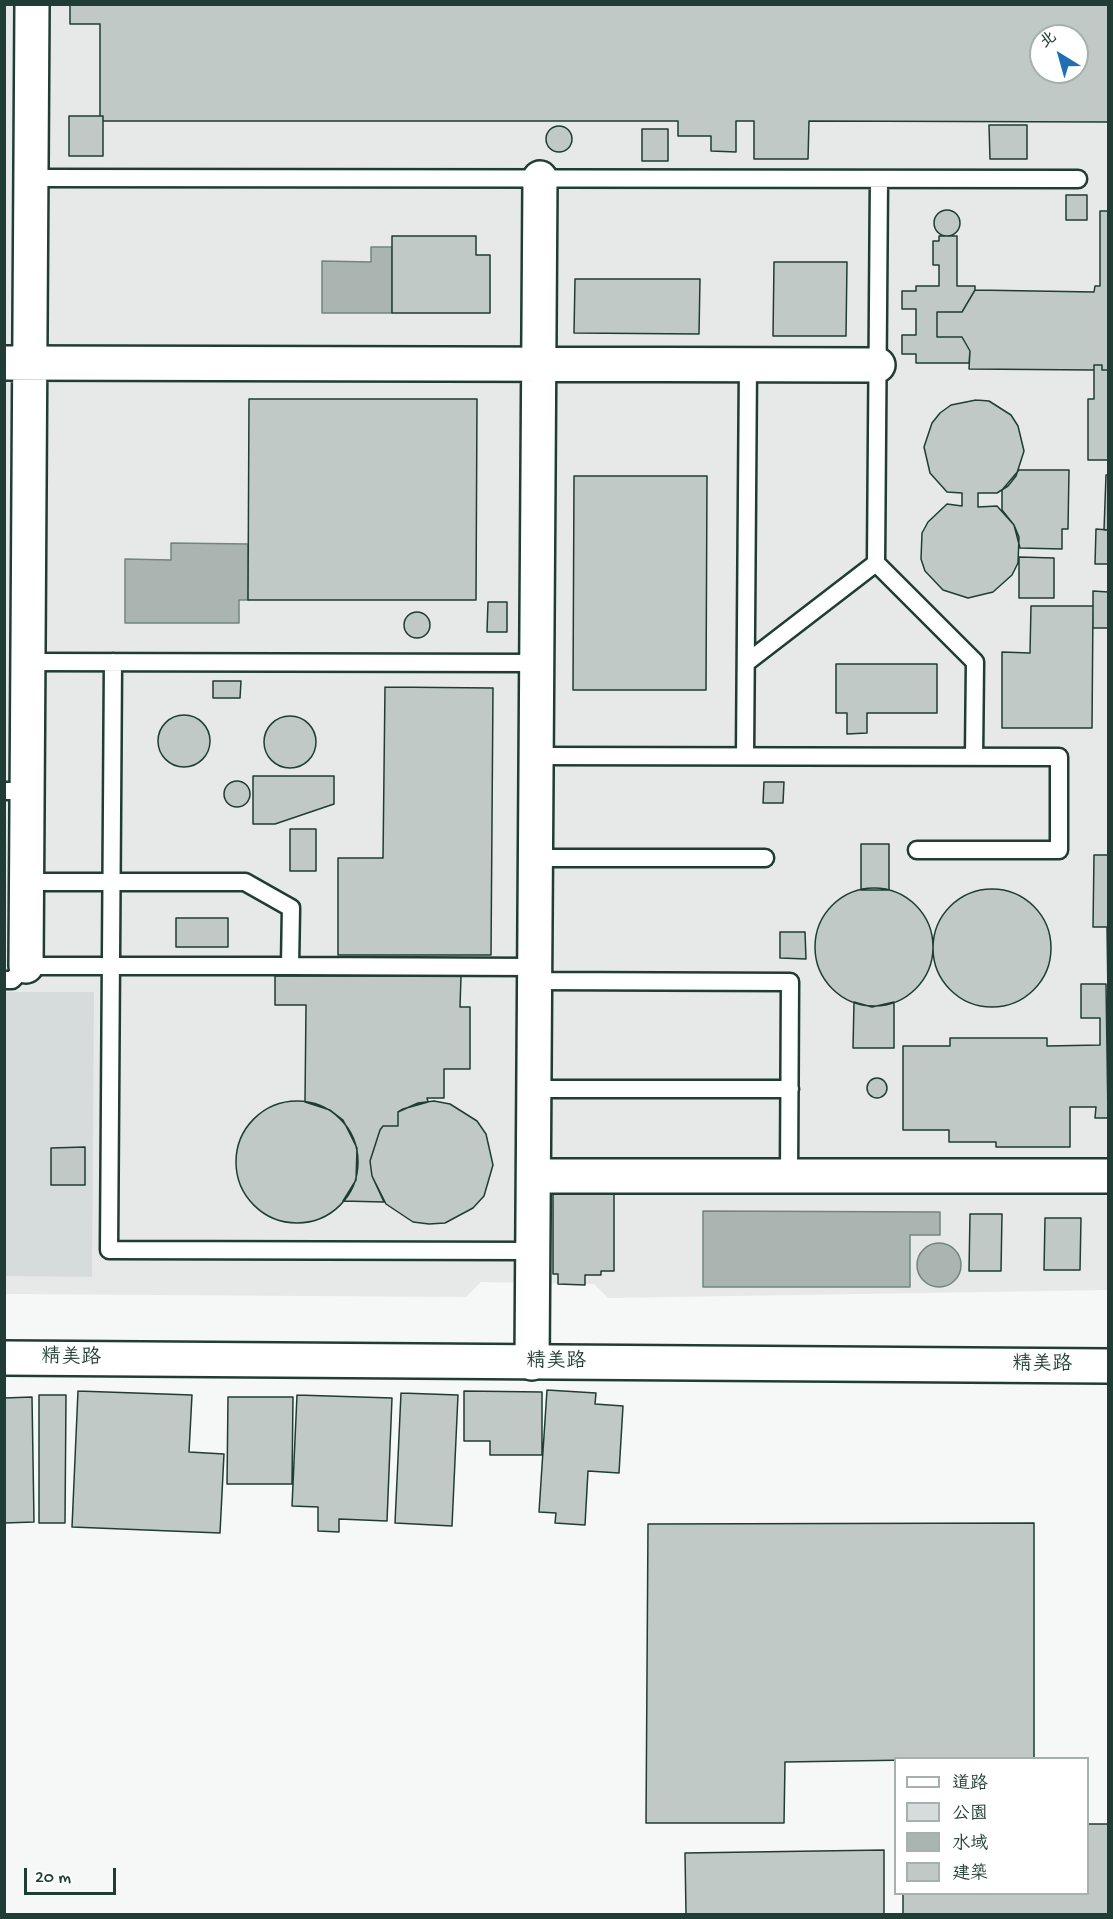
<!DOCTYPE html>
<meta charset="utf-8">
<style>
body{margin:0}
#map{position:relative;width:1113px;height:1919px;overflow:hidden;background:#f6f7f7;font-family:"Gochi Hand","LXGW WenKai TC",sans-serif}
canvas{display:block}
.frame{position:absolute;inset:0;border:6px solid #1f3d34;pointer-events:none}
.legend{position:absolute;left:894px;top:1757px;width:195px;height:138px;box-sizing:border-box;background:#fff;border:2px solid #a5b1ae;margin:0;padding:8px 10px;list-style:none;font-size:18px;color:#1f3d34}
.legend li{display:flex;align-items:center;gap:12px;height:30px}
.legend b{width:30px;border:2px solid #a5b1ae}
.north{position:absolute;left:1029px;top:24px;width:60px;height:60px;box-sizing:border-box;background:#fff;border:2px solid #a5b1ae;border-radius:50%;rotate:323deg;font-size:16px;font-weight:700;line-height:24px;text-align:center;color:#1f3d34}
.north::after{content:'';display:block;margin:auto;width:21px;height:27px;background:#1f6fb2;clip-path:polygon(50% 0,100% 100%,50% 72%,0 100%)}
.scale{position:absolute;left:24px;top:1868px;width:92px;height:27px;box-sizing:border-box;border:3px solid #1f3d34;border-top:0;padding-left:8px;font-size:18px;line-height:21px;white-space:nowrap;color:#1f3d34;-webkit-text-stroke:4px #fff;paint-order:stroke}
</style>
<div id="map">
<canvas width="1113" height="1919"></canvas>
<div class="frame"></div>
<ul class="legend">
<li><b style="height:8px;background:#fff"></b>道路</li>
<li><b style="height:16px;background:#d6dcdb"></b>公園</li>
<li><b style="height:16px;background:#aab5b1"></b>水域</li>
<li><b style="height:16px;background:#c0c9c6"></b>建築</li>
</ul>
<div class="north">北</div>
<div class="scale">20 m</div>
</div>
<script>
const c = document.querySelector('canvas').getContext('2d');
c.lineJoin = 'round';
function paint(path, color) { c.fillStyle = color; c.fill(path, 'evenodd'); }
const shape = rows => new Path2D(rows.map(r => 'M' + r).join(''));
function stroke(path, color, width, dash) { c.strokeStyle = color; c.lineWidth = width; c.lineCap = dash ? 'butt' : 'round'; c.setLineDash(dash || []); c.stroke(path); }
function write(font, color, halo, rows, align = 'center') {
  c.font = font + ' "Gochi Hand","LXGW WenKai TC",sans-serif'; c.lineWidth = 4.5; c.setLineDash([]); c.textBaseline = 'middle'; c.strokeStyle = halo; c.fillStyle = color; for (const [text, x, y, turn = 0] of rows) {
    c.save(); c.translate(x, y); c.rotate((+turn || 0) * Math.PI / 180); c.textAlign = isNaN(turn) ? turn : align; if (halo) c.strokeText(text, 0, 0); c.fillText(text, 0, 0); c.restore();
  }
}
paint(shape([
 [5,5,1108,5,1108,1290,608,1298,594,1284,481,1282,466,1297,5,1294],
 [1041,36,1077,36,1077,72,1041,72]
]), '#e6e9e8');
paint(shape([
 [5,992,94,992,92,1277,5,1276]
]), '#d6dcdb');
const water = shape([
 [371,247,392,247,392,313,322,313,322,261,371,262,371,247],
 [171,543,248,544,248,600,239,600,239,623,125,623,125,559,171,560,171,543],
 [703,1211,940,1212,940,1235,910,1235,910,1287,703,1287,703,1211],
 '917 1265a22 22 0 1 1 44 0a22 22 0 1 1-44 0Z'
]);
paint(water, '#aab5b1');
stroke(water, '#72857f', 1.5);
const building = shape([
 [70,4,1108,4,1108,122,809,121,808,159,754,159,754,121,736,121,736,152,711,151,711,136,678,136,678,121,103,121,103,116,100,116,100,24,70,24,70,4],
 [1041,36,1077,36,1077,72,1041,72,1041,36],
 [69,116,103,116,103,156,69,156,69,116],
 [989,125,1027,125,1027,159,990,159,989,125],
 '546 139a13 13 0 1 1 26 0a13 13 0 1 1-26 0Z',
 [642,129,668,129,668,161,642,161,642,129],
 [1066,195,1087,195,1087,220,1066,220,1066,195],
 '934 223a13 13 0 1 1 26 0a13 13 0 1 1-26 0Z',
 [1100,211,1108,211,1108,370,1102,370,1102,365,1094,365,1094,370,969,369,970,351,962,337,937,337,937,312,962,312,975,290,1094,292,1095,286,1100,286,1100,211],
 [392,236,476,236,476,255,490,255,490,313,392,313,392,236],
 [939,236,957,236,957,286,975,286,975,290,962,312,937,312,937,337,962,337,970,351,969,363,916,363,916,354,902,354,902,335,916,335,916,309,902,309,902,291,916,291,916,286,939,286,939,265,933,265,933,241,939,241,939,236],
 [774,262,847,262,846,336,773,336,774,262],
 [575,279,700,279,699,334,574,333,575,279],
 [1094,365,1102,365,1102,370,1108,370,1108,460,1088,460,1088,399,1094,399,1094,365],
 [249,399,477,399,476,600,248,600,249,399],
 [976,400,989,401,1011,415,1018,426,1024,451,1016,476,1008,486,997,493,978,493,978,507,997,506,1014,525,1019,537,1018,563,1012,575,993,592,968,598,943,590,925,571,921,559,922,533,928,522,947,504,962,506,962,493,947,492,930,473,924,447,932,423,940,413,951,405,976,400],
 [1019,470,1069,470,1068,529,1062,529,1062,549,1020,548,1014,525,1002,510,1002,490,1019,470],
 [1106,475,1108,475,1108,530,1104,530,1106,475],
 [574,476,707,476,706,690,573,690,574,476],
 [1096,529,1108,530,1108,564,1095,564,1096,529],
 [1019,557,1054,558,1054,598,1019,598,1019,557],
 [1093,591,1108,592,1108,628,1093,628,1093,591],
 [488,602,507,602,507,632,487,632,488,602],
 [1031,606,1093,606,1092,728,1002,728,1002,652,1030,653,1031,606],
 '404 625a13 13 0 1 1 26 0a13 13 0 1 1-26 0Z',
 [836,664,937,664,937,713,867,713,867,733,847,734,847,713,836,713,836,664],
 [213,681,241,681,240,698,213,698,213,681],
 [385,687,493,688,491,955,338,955,338,858,383,858,385,687],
 '158 741a26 26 0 1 1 52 0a26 26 0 1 1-52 0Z',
 '264 742a26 26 0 1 1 52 0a26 26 0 1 1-52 0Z',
 [253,776,334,776,334,804,275,824,253,824,253,776],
 '224 794a13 13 0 1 1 26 0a13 13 0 1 1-26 0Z',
 [764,782,784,782,783,803,763,803,764,782],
 [290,829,316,829,316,871,290,871,290,829],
 [861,844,889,844,889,890,861,890,861,844],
 [1094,855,1108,855,1108,997,1107,927,1093,927,1094,855],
 '815 947a59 59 0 1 1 118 0a59 59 0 1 1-118 0Z',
 '933 948a59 59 0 1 1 118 0a59 59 0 1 1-118 0Z',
 [176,918,228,918,228,947,176,947,176,918],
 [780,932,805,932,806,959,780,958,780,932],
 [275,976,461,976,460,1007,470,1007,470,1069,444,1069,444,1098,427,1098,428,1102,403,1109,398,1112,398,1126,383,1126,380,1130,370,1161,372,1176,384,1202,343,1201,356,1180,357,1148,343,1120,330,1110,305,1102,306,1005,275,1005,275,976],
 [1081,984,1106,984,1108,1118,1095,1118,1096,1107,1070,1107,1070,1147,996,1147,996,1142,949,1142,949,1130,903,1130,903,1046,950,1046,950,1038,1047,1038,1047,1046,1100,1045,1100,1018,1081,1018,1081,984],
 [854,1002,872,1007,894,1002,894,1048,853,1048,854,1002],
 '867 1088a10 10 0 1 1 20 0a10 10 0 1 1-20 0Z',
 '236 1162a61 61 0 1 1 122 0a61 61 0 1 1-122 0Z',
 [434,1101,450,1104,477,1121,486,1134,493,1165,484,1196,473,1208,445,1223,429,1224,413,1222,386,1204,372,1176,370,1161,380,1130,383,1126,398,1126,398,1112,418,1103,434,1101],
 [85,1147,85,1185,51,1185,51,1148,85,1147],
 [553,1190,602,1190,602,1193,614,1193,614,1271,601,1271,601,1275,585,1275,585,1285,558,1284,558,1274,553,1274,553,1190],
 [970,1214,1002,1214,1001,1271,969,1271,970,1214],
 [1045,1218,1081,1218,1080,1270,1044,1270,1045,1218],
 [547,1390,596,1393,595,1404,623,1406,619,1473,588,1471,585,1525,555,1523,556,1513,539,1512,547,1390],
 [78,1391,192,1395,189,1452,224,1454,220,1533,72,1527,78,1391],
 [464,1391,542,1392,542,1455,490,1455,490,1441,464,1441,464,1391],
 [401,1393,458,1395,452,1526,395,1523,401,1393],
 [39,1395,66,1395,65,1523,39,1523,39,1395],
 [297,1395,392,1398,387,1521,339,1519,339,1532,318,1531,318,1507,292,1506,297,1395],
 [32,1397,34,1522,4,1523,4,1398,32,1397],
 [228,1397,293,1397,292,1484,227,1484,228,1397],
 [1034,1523,1034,1758,785,1762,784,1823,646,1823,648,1524,1034,1523],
 [1088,1824,1108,1824,1108,1914,903,1914,903,1894,1088,1894,1088,1824],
 [884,1850,884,1914,686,1914,685,1853,884,1850]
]);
paint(building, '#c0c9c6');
stroke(building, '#1f3d34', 1.5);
const service = shape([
 [31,178,1078,179],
 [879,179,876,563,975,662,974,757],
 [27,662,537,663],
 [113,662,109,1250,533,1251],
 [746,663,876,563],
 [536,756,1059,757,1059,850,917,850],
 [745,756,748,365],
 [4,791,27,791],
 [536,858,765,858],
 [290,966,535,967],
 [4,980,12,980,26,966,290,966,291,908,245,882,26,882],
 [535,981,790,982,789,1176],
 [534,1089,790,1089]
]);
const minor = shape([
 [4,363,878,365],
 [26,966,32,4],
 [534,1176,1108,1176],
 [532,1363,540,178]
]);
const secondary = shape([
 [4,1358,1108,1366]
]);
stroke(service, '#1f3d34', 21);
stroke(minor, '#1f3d34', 38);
stroke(secondary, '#1f3d34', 38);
stroke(service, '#fff', 16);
stroke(minor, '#fff', 33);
stroke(secondary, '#fff', 33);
write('20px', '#1f3d34', '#fff', [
 ["精美路",71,1359,1],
 ["精美路",556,1363],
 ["精美路",1042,1366]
]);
</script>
